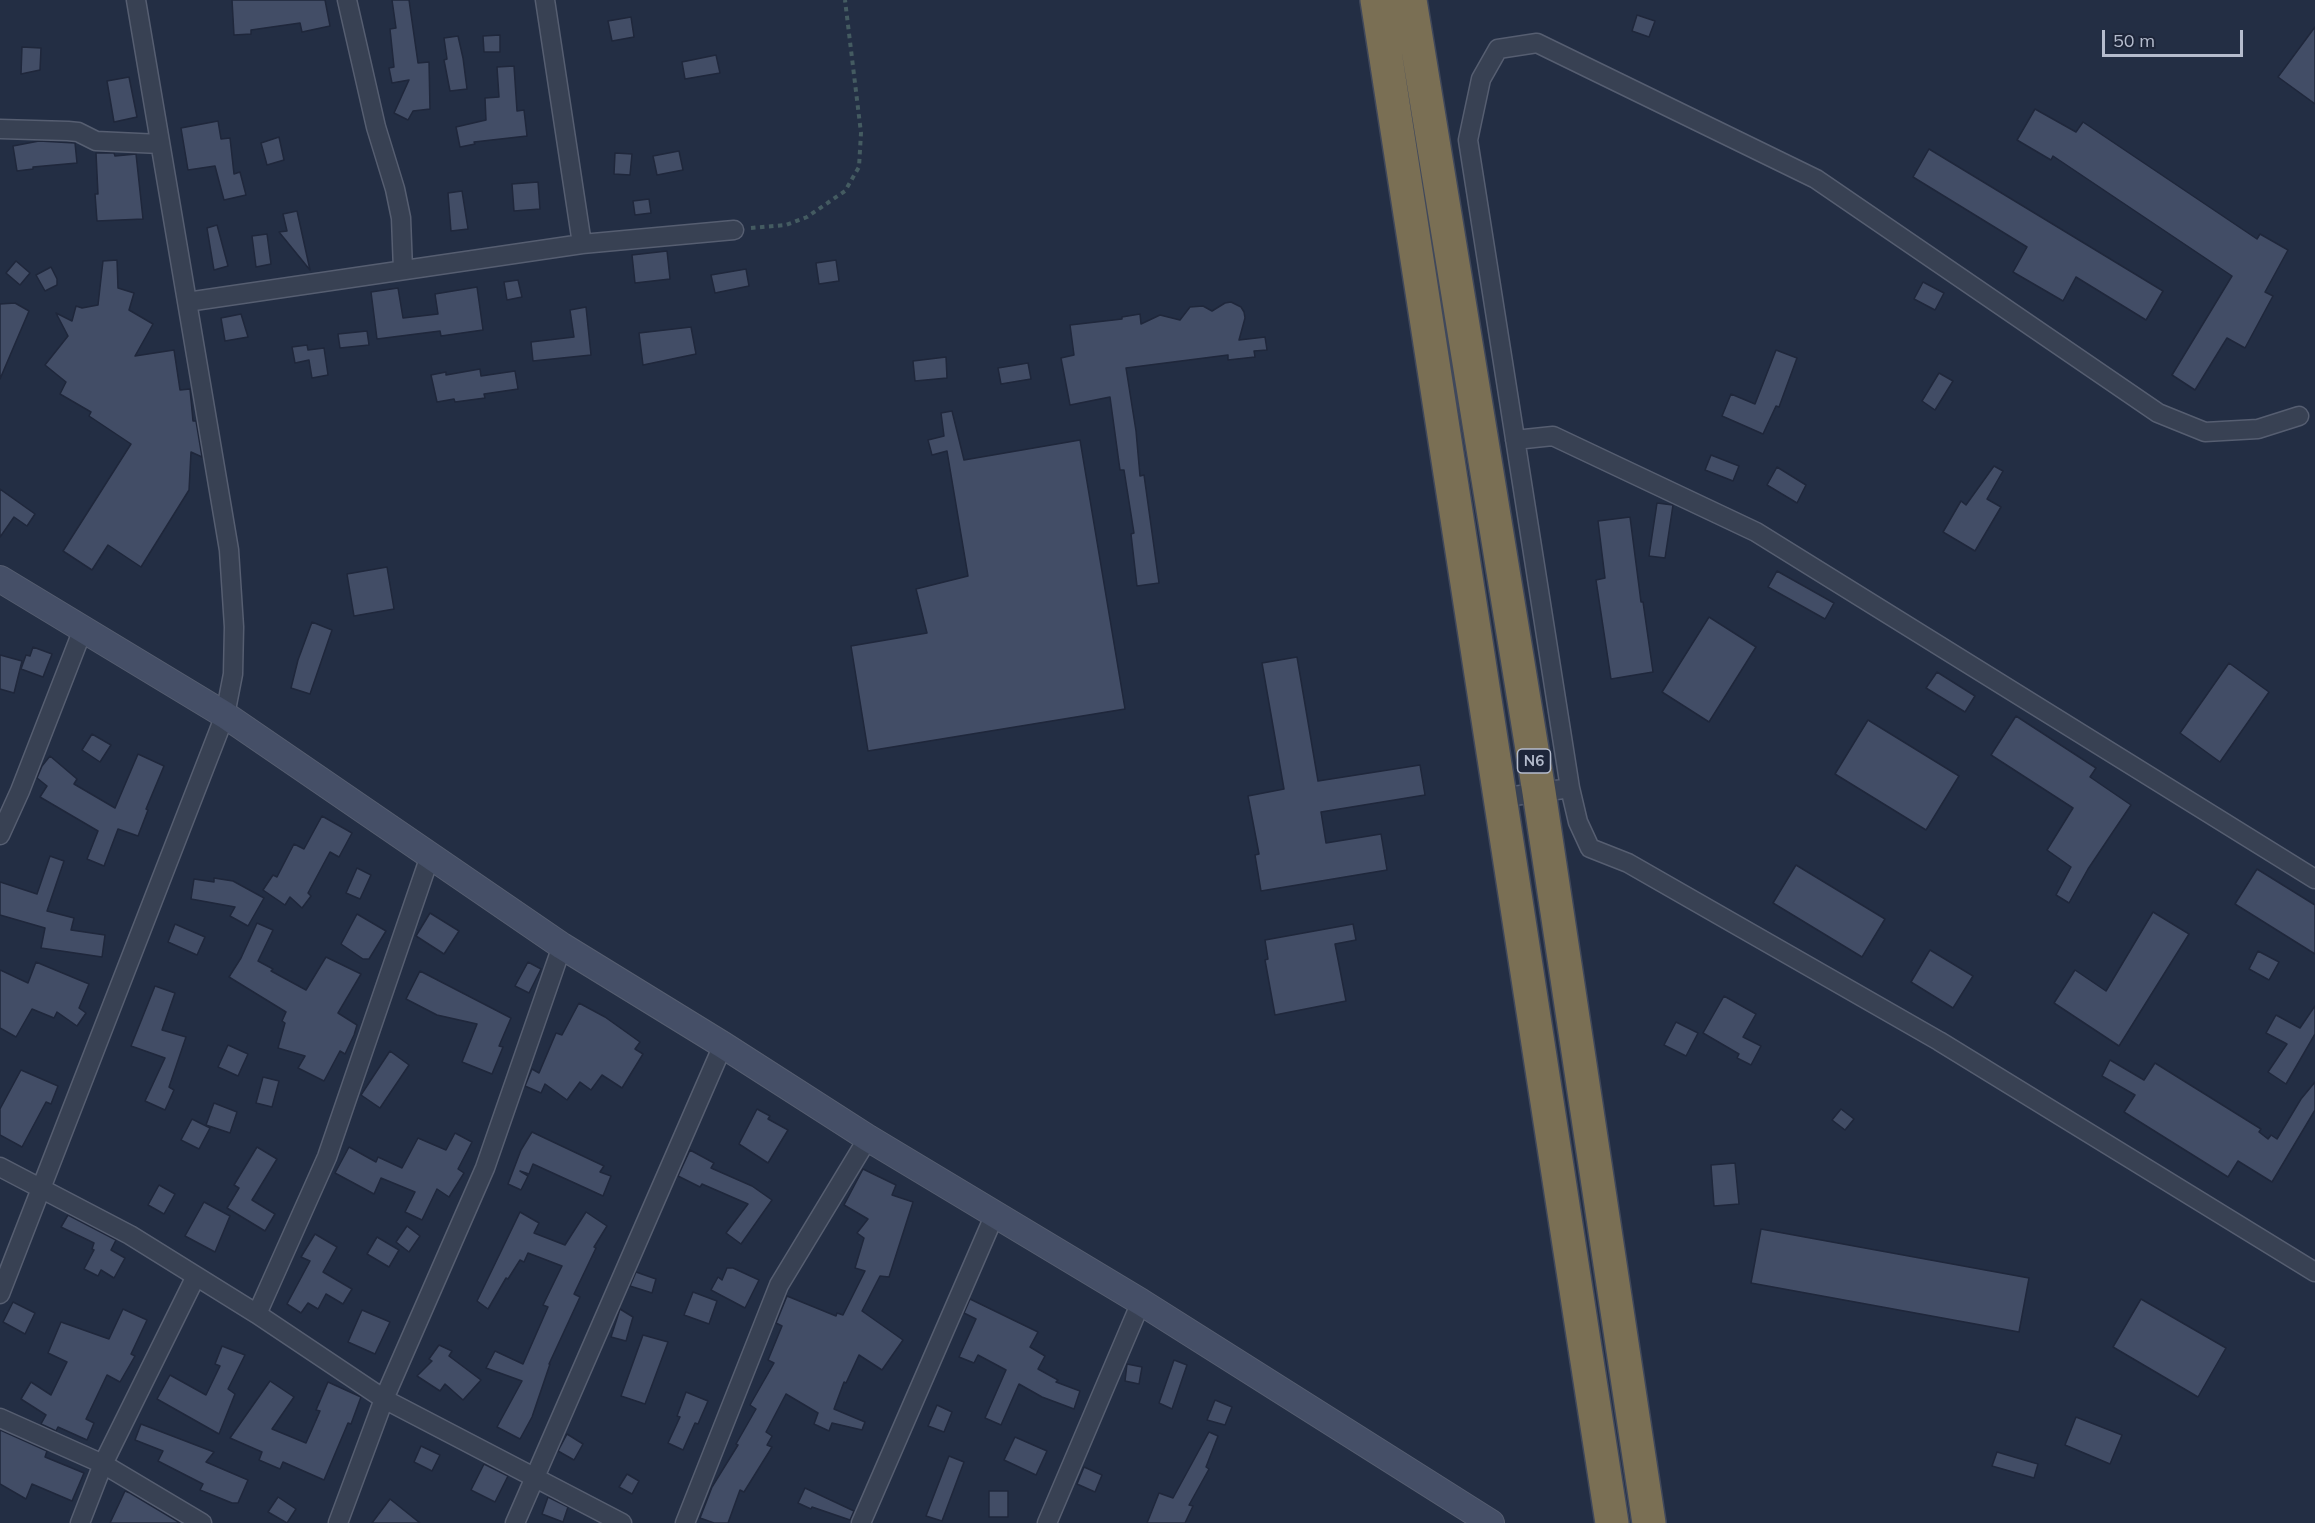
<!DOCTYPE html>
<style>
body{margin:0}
#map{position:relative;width:2315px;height:1523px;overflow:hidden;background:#232e44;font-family:Mulish,sans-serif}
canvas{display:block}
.scale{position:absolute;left:2102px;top:30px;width:141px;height:27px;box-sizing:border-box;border:3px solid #b5bccd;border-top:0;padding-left:8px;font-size:18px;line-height:21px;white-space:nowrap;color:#b5bccd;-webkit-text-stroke:4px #1d2539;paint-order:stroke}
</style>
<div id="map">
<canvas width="2315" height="1523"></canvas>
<div class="scale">50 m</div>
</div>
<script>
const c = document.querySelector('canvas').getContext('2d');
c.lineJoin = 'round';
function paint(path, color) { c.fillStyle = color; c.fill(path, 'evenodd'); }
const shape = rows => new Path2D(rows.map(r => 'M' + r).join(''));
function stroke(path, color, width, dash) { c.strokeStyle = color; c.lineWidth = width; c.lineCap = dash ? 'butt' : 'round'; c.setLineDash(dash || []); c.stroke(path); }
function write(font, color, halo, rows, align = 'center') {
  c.font = font + ' Mulish,sans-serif'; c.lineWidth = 4.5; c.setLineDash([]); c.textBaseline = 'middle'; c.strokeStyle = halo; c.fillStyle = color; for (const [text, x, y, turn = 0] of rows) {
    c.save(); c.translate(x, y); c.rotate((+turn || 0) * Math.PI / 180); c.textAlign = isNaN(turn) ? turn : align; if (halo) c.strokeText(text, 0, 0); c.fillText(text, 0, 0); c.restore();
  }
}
const building = shape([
 [232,0,325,0,330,26,302,32,300,23,251,30,251,34,234,35,232,0],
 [392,0,409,0,418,63,429,62,430,109,413,111,408,120,394,113,409,80,392,83,389,68,394,67,390,29,396,28,392,0],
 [1637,15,1655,21,1649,37,1632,31,1637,15],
 [631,17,634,37,612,41,608,21,631,17],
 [2315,27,2315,104,2278,77,2315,27],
 [500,35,500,52,484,52,483,36,500,35],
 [458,36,463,58,467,89,450,91,444,60,447,59,444,38,458,36],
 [22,47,41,48,40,70,21,74,22,47],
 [716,55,720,73,685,79,682,62,716,55],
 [514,66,517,111,524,110,527,136,474,142,475,144,460,147,456,127,486,120,485,98,499,97,497,67,514,66],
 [129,77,137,117,114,122,107,81,129,77],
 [2035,109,2076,132,2083,122,2257,239,2260,234,2288,250,2265,292,2273,296,2245,348,2227,338,2195,390,2172,375,2232,276,2053,156,2051,160,2017,140,2035,109],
 [218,121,221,139,230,138,234,174,240,172,246,195,224,200,215,166,188,170,181,128,218,121],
 [279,137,284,160,267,165,261,143,279,137],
 [39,141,75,143,77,163,33,167,33,169,17,171,13,146,39,141],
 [1929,149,2163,291,2146,320,2076,277,2063,301,2013,272,2027,247,1913,177,1929,149],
 [679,151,683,170,657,175,653,156,679,151],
 [96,153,114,153,115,156,136,154,143,219,97,221,95,194,98,194,96,153],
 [615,153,632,154,630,175,614,174,615,153],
 [538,182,540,209,514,211,512,184,538,182],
 [462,191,468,229,451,231,448,193,462,191],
 [649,199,651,213,635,215,633,201,649,199],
 [297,211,310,270,279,232,287,231,283,214,297,211],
 [217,225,228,266,214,270,207,228,217,225],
 [267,234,271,264,256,267,252,236,267,234],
 [667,251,670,279,635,283,632,255,667,251],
 [117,260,118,288,134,293,129,310,153,324,135,356,174,350,180,390,190,389,193,421,196,421,202,457,191,452,189,490,141,567,108,545,92,570,63,551,131,444,89,416,91,412,60,394,66,382,45,365,68,336,56,313,72,321,76,306,82,308,98,305,103,261,117,260],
 [836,260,839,281,819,284,816,263,836,260],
 [16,261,30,273,20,285,6,273,16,261],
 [51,267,57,279,57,285,45,291,36,275,51,267],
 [746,269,749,286,715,293,711,275,746,269],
 [518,280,522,297,507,300,504,282,518,280],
 [1923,282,1944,293,1935,310,1914,299,1923,282],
 [477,287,483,330,441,336,440,331,377,339,371,292,398,288,403,318,438,314,435,294,477,287],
 [1231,302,1241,307,1244,312,1245,318,1239,340,1265,337,1267,350,1254,351,1255,357,1228,360,1228,355,1126,368,1136,431,1140,476,1144,475,1159,583,1137,586,1131,534,1134,533,1124,470,1120,470,1110,397,1070,405,1061,358,1074,355,1070,325,1122,319,1122,317,1140,314,1141,324,1160,315,1180,320,1190,307,1203,306,1212,311,1225,303,1231,302],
 [15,303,29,311,0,379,0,304,15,303],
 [586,307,591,355,533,361,531,342,574,337,570,310,586,307],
 [241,314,248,337,225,341,221,318,241,314],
 [691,327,696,354,643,365,639,333,691,327],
 [367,331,369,345,340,348,338,334,367,331],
 [307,345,308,350,324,348,328,375,312,378,309,360,295,363,292,347,307,345],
 [1776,350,1797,358,1779,407,1776,406,1763,434,1722,416,1731,394,1755,404,1776,350],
 [946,357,947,378,915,381,913,361,946,357],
 [1028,363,1031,379,1001,384,998,368,1028,363],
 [480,369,481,376,515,371,518,389,484,394,485,398,455,402,454,399,437,402,431,375,446,372,446,375,480,369],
 [1939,373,1953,381,1935,410,1922,401,1939,373],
 [952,411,964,460,1080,440,1125,709,868,751,851,646,927,633,916,589,968,576,947,451,932,455,928,440,944,436,941,413,952,411],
 [1711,455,1739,466,1733,481,1705,470,1711,455],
 [1994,466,2003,471,1987,499,2001,507,1975,551,1943,532,1961,501,1966,505,1994,466],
 [1777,467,1806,485,1797,503,1767,485,1777,467],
 [0,489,35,514,27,526,14,517,0,537,0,489],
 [1657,503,1673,505,1665,558,1649,556,1657,503],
 [1630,517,1641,602,1643,602,1653,672,1611,679,1596,580,1605,578,1598,521,1630,517],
 [387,567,394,609,354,616,347,574,387,567],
 [1777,571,1834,603,1825,619,1768,587,1777,571],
 [1709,617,1756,647,1709,722,1662,692,1709,617],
 [312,622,332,630,310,694,291,688,298,660,312,622],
 [33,647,52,654,43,677,21,669,26,655,30,656,33,647],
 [0,655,22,661,14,693,0,689,0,655],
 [1297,657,1318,781,1420,765,1425,795,1321,812,1326,843,1381,834,1387,870,1261,891,1255,855,1259,854,1248,796,1284,789,1262,663,1297,657],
 [2229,663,2269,692,2220,762,2180,733,2229,663],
 [1937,672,1975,696,1965,712,1926,688,1937,672],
 [2016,716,2096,768,2090,777,2131,805,2088,869,2069,903,2056,895,2071,867,2047,850,2073,808,1991,755,2016,716],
 [1868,720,1959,776,1926,830,1835,774,1868,720],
 [92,734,111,745,100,762,82,750,92,734],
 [138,754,164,766,146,809,148,810,138,836,118,829,104,866,87,859,98,831,40,797,47,786,37,778,42,766,50,756,77,779,74,784,115,808,138,754],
 [322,816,352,833,339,857,330,852,308,893,311,896,302,908,290,897,285,905,263,890,273,875,277,877,294,844,304,849,322,816],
 [50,856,64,861,47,911,74,918,71,930,105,935,102,957,41,948,45,928,0,915,0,882,37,894,50,856],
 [1796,865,1885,919,1862,957,1773,903,1796,865],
 [357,868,371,875,360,899,346,893,357,868],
 [2257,869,2315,905,2315,954,2235,904,2257,869],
 [214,878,233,881,264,898,248,926,230,916,235,907,191,899,194,879,214,882,214,878],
 [2153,912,2189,934,2119,1046,2054,1003,2075,970,2106,991,2153,912],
 [430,913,459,931,444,954,416,936,430,913],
 [357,914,386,931,369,959,363,959,341,944,357,914],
 [257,923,273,930,258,961,273,969,271,971,306,990,326,957,361,974,338,1013,357,1025,354,1035,345,1054,340,1051,324,1081,298,1068,305,1056,278,1048,285,1023,282,1021,286,1012,229,977,241,958,257,923],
 [175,924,205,937,197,955,168,942,175,924],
 [1353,924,1356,940,1335,944,1346,1001,1275,1015,1265,960,1268,959,1265,940,1353,924],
 [1930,950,1973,976,1953,1008,1911,982,1930,950],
 [2258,951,2279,962,2269,980,2249,969,2258,951],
 [36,962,89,984,79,1008,86,1013,77,1026,57,1012,54,1018,32,1009,16,1037,0,1028,0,970,28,983,36,962],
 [528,962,541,969,529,993,515,986,528,962],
 [420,971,511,1018,499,1046,503,1047,492,1074,462,1062,477,1024,437,1015,406,999,420,971],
 [155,986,175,993,162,1030,186,1037,169,1087,174,1090,165,1110,145,1101,165,1058,131,1046,155,986],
 [1724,996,1756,1014,1743,1037,1761,1046,1751,1065,1737,1058,1739,1054,1703,1033,1724,996],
 [579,1003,605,1017,640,1042,635,1049,643,1054,622,1088,602,1075,591,1090,580,1082,567,1100,545,1084,541,1093,525,1086,532,1069,539,1073,556,1033,562,1035,579,1003],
 [2315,1006,2315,1034,2286,1084,2268,1072,2287,1044,2266,1033,2276,1015,2300,1028,2315,1006],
 [1676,1022,1698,1033,1686,1056,1664,1045,1676,1022],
 [228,1045,248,1054,238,1076,218,1067,228,1045],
 [390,1051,409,1065,380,1108,361,1095,390,1051],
 [2110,1060,2144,1080,2155,1063,2261,1129,2259,1132,2268,1139,2271,1135,2277,1139,2301,1099,2315,1082,2315,1110,2272,1182,2238,1161,2228,1177,2124,1112,2135,1095,2102,1076,2110,1060],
 [21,1070,58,1086,51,1104,46,1102,22,1147,0,1135,0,1109,21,1070],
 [263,1077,279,1081,272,1107,256,1103,263,1077],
 [214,1103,237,1112,230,1133,206,1125,214,1103],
 [757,1109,770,1116,768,1119,788,1130,768,1163,739,1144,757,1109],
 [1841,1109,1854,1119,1845,1130,1832,1120,1841,1109],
 [192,1119,210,1128,199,1149,181,1140,192,1119],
 [532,1132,604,1166,600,1172,611,1176,603,1196,533,1164,529,1174,520,1171,528,1176,521,1190,508,1184,521,1150,532,1132],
 [455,1133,472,1142,458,1169,464,1173,449,1197,437,1189,422,1220,405,1212,415,1192,381,1178,374,1194,335,1173,349,1147,376,1162,378,1157,402,1168,418,1138,446,1150,455,1133],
 [257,1147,277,1159,252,1200,275,1214,265,1231,227,1208,239,1188,234,1185,257,1147],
 [690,1150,714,1163,711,1168,752,1186,772,1200,741,1244,726,1233,748,1204,702,1184,700,1187,678,1176,690,1150],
 [1735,1163,1739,1204,1714,1206,1711,1165,1735,1163],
 [863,1169,896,1185,892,1195,913,1202,889,1277,880,1276,862,1311,903,1340,882,1370,859,1355,846,1383,844,1382,834,1409,865,1422,862,1430,832,1423,829,1431,814,1424,818,1413,786,1394,766,1432,772,1436,767,1445,772,1447,744,1492,740,1490,728,1523,714,1523,700,1518,712,1487,738,1445,736,1444,756,1409,750,1405,774,1363,768,1360,782,1326,776,1323,787,1296,836,1316,837,1313,843,1315,865,1271,855,1268,864,1238,857,1233,868,1219,844,1205,863,1169],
 [159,1185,175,1194,164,1214,148,1205,159,1185],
 [204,1202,230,1216,215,1252,185,1236,204,1202],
 [520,1212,539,1223,534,1233,565,1245,586,1212,607,1226,594,1247,596,1248,574,1294,580,1297,549,1364,550,1364,532,1417,520,1439,497,1427,522,1381,486,1368,495,1351,523,1364,548,1307,543,1305,562,1266,528,1253,524,1262,520,1260,508,1279,506,1278,488,1309,477,1301,520,1212],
 [68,1215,116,1240,111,1250,125,1258,114,1278,101,1270,98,1276,84,1269,94,1250,92,1249,94,1243,61,1227,68,1215],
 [407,1226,420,1236,409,1252,396,1242,407,1226],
 [1761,1229,2029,1278,2019,1332,1751,1283,1761,1229],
 [315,1234,337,1247,323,1272,352,1289,343,1304,326,1294,318,1309,308,1303,301,1313,287,1304,310,1261,301,1257,315,1234],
 [377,1237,399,1250,389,1267,367,1254,377,1237],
 [727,1268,733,1268,759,1280,745,1308,711,1290,718,1277,722,1280,727,1268],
 [636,1272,656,1279,652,1293,630,1286,636,1272],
 [693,1292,717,1301,709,1324,684,1315,693,1292],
 [970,1299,1038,1332,1030,1347,1045,1356,1038,1369,1058,1380,1056,1382,1080,1391,1074,1409,1042,1397,1019,1384,1001,1425,985,1418,1006,1370,978,1355,974,1363,959,1357,976,1319,964,1313,970,1299],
 [2141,1299,2226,1348,2198,1397,2113,1347,2141,1299],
 [13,1302,35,1313,25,1334,3,1322,13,1302],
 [123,1309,147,1320,131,1354,135,1356,120,1382,107,1375,86,1419,94,1423,87,1440,58,1427,56,1431,41,1424,46,1415,21,1399,31,1382,51,1395,67,1362,48,1353,61,1322,109,1339,123,1309],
 [620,1309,633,1317,626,1341,611,1337,620,1309],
 [362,1310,390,1322,375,1354,348,1342,362,1310],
 [643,1335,668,1342,645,1404,621,1396,643,1335],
 [439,1345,452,1351,449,1356,481,1380,463,1400,445,1384,440,1391,417,1376,432,1361,429,1359,439,1345],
 [222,1346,245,1355,228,1389,235,1394,219,1434,157,1399,170,1375,206,1395,220,1366,215,1364,222,1346],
 [1174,1360,1187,1365,1172,1409,1159,1403,1174,1360],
 [1127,1364,1142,1367,1139,1384,1125,1381,1127,1364],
 [270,1381,294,1397,272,1429,306,1443,320,1411,316,1410,328,1382,361,1397,351,1424,348,1423,324,1480,283,1462,280,1469,259,1460,262,1452,230,1438,270,1381],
 [686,1392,708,1401,698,1424,695,1423,683,1450,668,1443,680,1417,677,1416,686,1392],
 [1215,1400,1232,1407,1225,1425,1207,1420,1215,1400],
 [937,1405,952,1412,944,1432,928,1426,937,1405],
 [2076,1417,2122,1435,2110,1464,2065,1445,2076,1417],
 [141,1424,214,1452,206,1462,248,1480,238,1503,232,1503,200,1490,203,1484,158,1461,163,1451,135,1440,141,1424],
 [0,1430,47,1451,45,1457,84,1473,72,1501,32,1484,26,1499,0,1484,0,1430],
 [1209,1432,1218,1436,1206,1467,1209,1469,1189,1505,1193,1506,1185,1523,1147,1523,1159,1493,1173,1498,1209,1432],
 [567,1434,583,1444,574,1460,558,1451,567,1434],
 [1015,1437,1047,1451,1036,1475,1004,1460,1015,1437],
 [421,1446,440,1455,432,1471,414,1462,421,1446],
 [1997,1452,2038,1464,2034,1478,1992,1466,1997,1452],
 [949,1456,964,1462,942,1521,926,1516,949,1456],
 [484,1464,508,1476,495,1502,471,1490,484,1464],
 [1084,1467,1102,1475,1095,1492,1077,1484,1084,1467],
 [627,1474,639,1481,632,1494,619,1487,627,1474],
 [805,1488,854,1511,850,1520,812,1507,811,1509,798,1503,805,1488],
 [125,1491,130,1493,180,1523,110,1523,125,1491],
 [989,1491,1008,1491,1008,1517,989,1517,989,1491],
 [278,1497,296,1509,287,1523,268,1512,278,1497],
 [548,1497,568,1507,563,1522,542,1514,548,1497],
 [390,1499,420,1523,372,1523,390,1499]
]);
paint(building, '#424d66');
stroke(building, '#1f273b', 1.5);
const street = shape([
 [347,0,376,127,395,189,401,218,403,270],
 [545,0,582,244],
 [0,129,68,131,78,132,96,141,160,144],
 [187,302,582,244,734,230],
 [1515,440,1553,436,1756,532,2315,879],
 [1570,788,1578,822,1590,848,1628,863,1939,1041,2315,1272],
 [1500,798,1570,788,1468,140,1481,79,1498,49,1537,43,1816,179,2158,413,2205,432,2258,429,2299,416],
 [0,835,20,791,83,629],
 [0,1167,130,1235,257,1314,384,1399,622,1523],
 [0,1294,225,715,233,674,234,627,229,550,136,0],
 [257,1314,327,1157,430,856],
 [0,1418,103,1464,202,1523],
 [80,1523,103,1464,196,1276],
 [338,1523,384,1399,485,1168,562,946],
 [515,1523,723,1045],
 [685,1523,779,1285,868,1138],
 [861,1523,995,1214],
 [1047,1523,1141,1302]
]);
const secondary = shape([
 [0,579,225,715,562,946,723,1045,868,1138,1141,1302,1491,1523]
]);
const highway = shape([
 [1377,0,1612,1523],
 [1410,0,1539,792,1649,1523]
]);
stroke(street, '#565e71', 21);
stroke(secondary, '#565e71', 28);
stroke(highway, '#40485b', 36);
stroke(shape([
 [751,228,786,225,807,217,845,191,859,167,861,133,845,0]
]), '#445b61', 4, [4.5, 4.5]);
stroke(street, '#384153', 18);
stroke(secondary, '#454f67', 26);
stroke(highway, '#7a6f54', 33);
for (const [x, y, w] of [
 [1534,761,33]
]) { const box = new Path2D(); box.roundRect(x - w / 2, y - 12, w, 24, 4.5); c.fillStyle = '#1d2539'; c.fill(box); stroke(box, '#b5bccd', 1.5); }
write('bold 15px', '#b5bccd', null, [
 ["N6",1534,761]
]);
</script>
